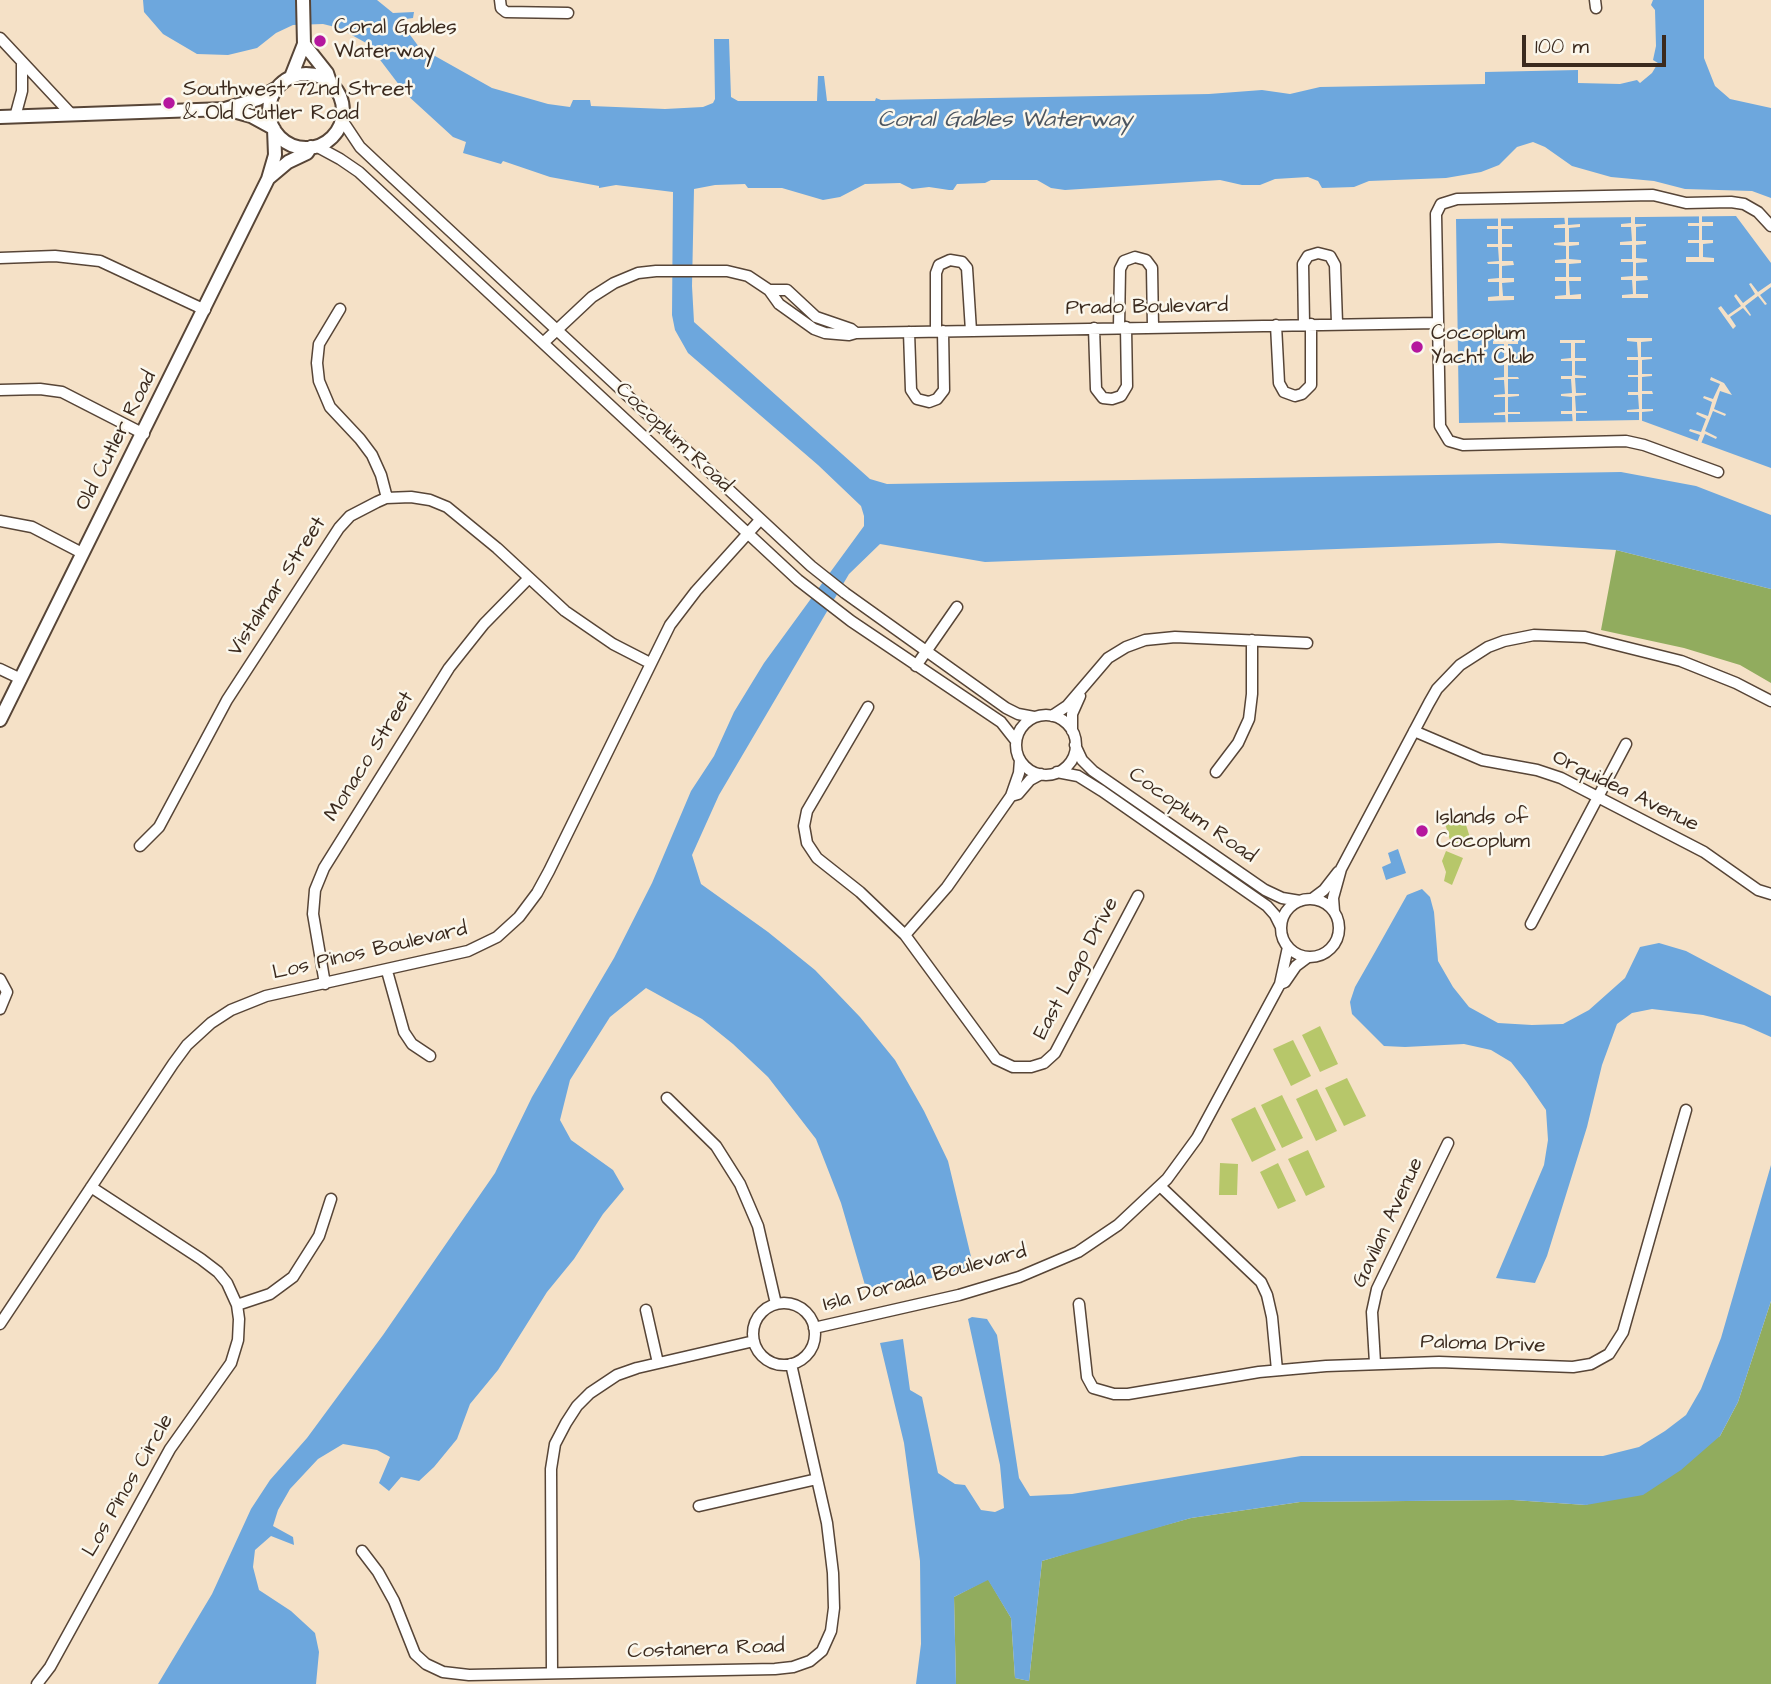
<!DOCTYPE html>
<style>
body{margin:0}
#map{position:relative;width:1771px;height:1684px;overflow:hidden;background:#f5e1c7;font-family:"Architects Daughter",sans-serif}
canvas{display:block}
.scale{position:absolute;left:1522px;top:35px;width:144px;height:32px;box-sizing:border-box;border:4px solid #3b2a1e;border-top:0;padding-left:9px;font-size:21px;line-height:24px;white-space:nowrap;color:#3b2a1e;-webkit-text-stroke:5px #fbf7ec;paint-order:stroke}
</style>
<div id="map">
<canvas width="1771" height="1684"></canvas>
<div class="scale">100 m</div>
</div>
<script>
const c = document.querySelector('canvas').getContext('2d');
c.lineJoin = 'round';
function paint(path, color) { c.fillStyle = color; c.fill(path, 'evenodd'); }
const shape = rows => new Path2D(rows.map(r => 'M' + r).join(''));
function stroke(path, color, width, dash) { c.strokeStyle = color; c.lineWidth = width; c.lineCap = dash ? 'butt' : 'round'; c.setLineDash(dash || []); c.stroke(path); }
function write(font, color, halo, rows, align = 'center') {
  c.font = font + ' "Architects Daughter",sans-serif'; c.lineWidth = 5; c.setLineDash([]); c.textBaseline = 'middle'; c.strokeStyle = halo; c.fillStyle = color; for (const [text, x, y, turn = 0] of rows) {
    c.save(); c.translate(x, y); c.rotate((+turn || 0) * Math.PI / 180); c.textAlign = isNaN(turn) ? turn : align; if (halo) c.strokeText(text, 0, 0); c.fillText(text, 0, 0); c.restore();
  }
}
paint(shape([
 [1462,812,1472,844,1453,850,1443,817],
 [1446,851,1463,858,1452,885,1444,881,1446,872,1442,861],
 [1320,1026,1338,1064,1320,1072,1302,1035],
 [1293,1040,1311,1076,1291,1086,1273,1049],
 [1347,1078,1366,1116,1344,1126,1325,1088],
 [1317,1089,1337,1131,1316,1141,1296,1099],
 [1282,1095,1303,1138,1282,1148,1261,1105],
 [1255,1107,1276,1150,1252,1162,1231,1119],
 [1308,1150,1325,1187,1306,1196,1288,1159],
 [1220,1163,1238,1164,1237,1195,1219,1195],
 [1278,1163,1296,1201,1278,1209,1260,1172]
]), '#b7c76a');
paint(shape([
 [1616,550,1771,589,1771,683,1740,665,1684,648,1601,630],
 [1771,1301,1771,1684,956,1684,954,1597,988,1579,1011,1618,1015,1678,1029,1681,1042,1561,1114,1539,1191,1518,1300,1502,1513,1500,1586,1505,1720,1436,1738,1402]
]), '#91ac5e');
paint(shape([
 [143,0,377,0,393,13,414,12,413,18,399,20,419,47,492,88,548,104,570,107,573,100,590,100,591,106,665,109,703,107,713,103,715,99,714,39,729,39,731,97,738,101,817,101,818,76,824,76,827,101,875,101,876,98,881,100,1209,94,1262,90,1290,94,1320,87,1485,84,1485,72,1578,70,1578,83,1620,84,1637,80,1640,83,1652,73,1658,63,1653,60,1656,46,1655,10,1651,5,1653,0,1704,0,1704,58,1715,86,1730,99,1771,108,1771,198,1752,191,1685,189,1654,181,1611,177,1572,166,1545,147,1533,142,1517,147,1499,165,1481,172,1446,178,1369,181,1354,187,1322,188,1318,181,1308,177,1275,179,1260,185,1242,185,1220,180,1065,190,1051,188,1037,180,991,180,985,183,957,184,953,190,949,190,929,187,912,189,900,183,865,184,840,197,823,200,782,188,748,188,745,184,715,185,694,189,692,286,694,322,870,479,887,484,1621,472,1696,486,1771,515,1771,589,1616,550,1499,543,985,562,880,544,849,574,719,795,692,855,701,884,768,932,815,970,860,1017,895,1060,924,1111,948,1161,974,1269,867,1292,841,1203,816,1139,768,1077,733,1044,702,1019,646,988,610,1017,570,1080,560,1120,571,1140,613,1170,624,1189,603,1214,574,1259,547,1292,498,1370,470,1404,457,1439,434,1467,419,1481,401,1477,389,1491,379,1483,390,1457,377,1450,343,1444,318,1459,290,1489,278,1510,273,1526,293,1537,294,1545,271,1536,255,1550,253,1567,259,1590,291,1611,315,1633,319,1652,316,1684,158,1684,212,1594,251,1509,270,1480,307,1438,383,1335,495,1173,532,1097,614,958,652,883,691,791,714,756,734,712,764,663,864,526,864,516,861,506,818,465,688,353,675,330,672,315,673,192,616,185,599,188,599,186,550,177,503,161,501,164,463,153,466,142,453,137,406,94,368,44,339,28,323,24,293,25,276,33,257,48,228,55,197,54,163,34,144,12],
 [1736,216,1771,263,1771,468,1640,420,1459,423,1456,219],
 [1398,849,1406,873,1386,880,1382,867,1391,863,1388,853],
 [1422,889,1430,897,1434,912,1438,961,1453,987,1469,1007,1498,1023,1532,1025,1563,1024,1589,1010,1625,978,1640,947,1659,943,1686,951,1771,996,1771,1037,1744,1025,1703,1015,1652,1009,1632,1013,1617,1024,1602,1065,1587,1127,1547,1256,1535,1283,1496,1278,1544,1165,1548,1140,1546,1110,1526,1081,1511,1062,1491,1050,1464,1044,1405,1047,1384,1046,1352,1014,1350,1002,1355,987,1375,952,1407,895],
 [1771,1165,1771,1301,1738,1402,1720,1436,1681,1470,1643,1495,1586,1505,1513,1500,1300,1502,1191,1518,1042,1561,1029,1681,1015,1678,1011,1618,988,1580,954,1597,956,1684,916,1684,921,1644,920,1561,904,1443,880,1343,903,1339,910,1390,922,1397,938,1473,955,1484,965,1485,981,1510,995,1512,1004,1508,1000,1465,968,1319,972,1317,987,1319,997,1335,1019,1478,1030,1496,1072,1494,1301,1456,1603,1456,1639,1447,1665,1431,1686,1415,1701,1389,1721,1338]
]), '#6da7dd');
paint(shape([
 [1699,213,1702,213,1702,222,1713,222,1713,226,1702,226,1702,240,1713,240,1713,243,1703,244,1703,257,1714,258,1714,262,1686,262,1686,257,1699,257,1699,243,1688,243,1688,240,1699,240,1699,226,1688,226,1688,223,1699,223],
 [1564,214,1568,214,1568,225,1580,224,1580,227,1569,228,1569,242,1579,242,1579,245,1569,246,1569,259,1581,260,1581,263,1569,264,1569,277,1581,277,1581,281,1569,281,1570,295,1581,294,1581,299,1555,299,1555,296,1566,295,1566,281,1555,281,1555,277,1566,277,1566,263,1555,263,1555,260,1566,259,1566,246,1554,245,1554,243,1565,242,1565,228,1554,228,1554,225,1565,224],
 [1631,214,1635,214,1635,224,1646,224,1646,226,1636,227,1636,241,1646,241,1646,244,1636,245,1636,258,1647,259,1647,262,1636,263,1636,276,1647,276,1648,280,1636,281,1636,294,1648,294,1648,298,1622,298,1622,295,1633,294,1632,280,1621,280,1621,277,1633,276,1633,262,1621,262,1621,259,1632,259,1632,245,1620,245,1620,242,1632,241,1631,227,1621,227,1621,224,1631,223],
 [1498,215,1501,215,1501,226,1513,226,1513,229,1502,229,1502,244,1512,244,1512,247,1502,247,1502,261,1513,261,1514,265,1502,266,1502,278,1514,278,1514,282,1502,283,1503,296,1514,296,1514,300,1488,301,1488,297,1499,296,1499,282,1488,282,1488,279,1499,278,1499,264,1488,264,1487,262,1499,261,1498,247,1487,247,1487,244,1498,244,1498,229,1487,229,1487,226,1498,226],
 [1751,283,1758,292,1771,283,1771,287,1760,295,1767,304,1765,305,1758,296,1745,306,1751,315,1750,316,1743,308,1730,317,1736,326,1733,329,1718,308,1721,306,1728,315,1741,306,1734,296,1736,294,1743,303,1755,294,1749,284],
 [1627,338,1652,338,1652,341,1641,342,1641,357,1652,357,1652,359,1642,360,1642,374,1652,374,1652,376,1642,377,1642,391,1652,391,1653,394,1642,394,1642,409,1653,409,1653,411,1642,412,1642,424,1639,424,1639,412,1627,412,1627,410,1639,409,1638,395,1628,395,1628,392,1638,392,1638,377,1628,377,1628,375,1638,375,1638,360,1627,360,1627,357,1638,357,1637,342,1627,341],
 [1560,340,1585,340,1585,343,1575,343,1575,358,1586,358,1586,361,1575,361,1575,375,1586,376,1586,378,1575,378,1576,393,1586,393,1586,395,1575,396,1576,411,1587,411,1587,413,1576,413,1576,425,1573,425,1572,414,1561,414,1561,411,1572,411,1572,397,1561,396,1561,394,1572,393,1571,379,1561,379,1561,376,1572,376,1572,361,1561,361,1561,359,1571,358,1571,343,1560,343],
 [1493,341,1518,341,1518,344,1508,344,1508,359,1518,359,1519,362,1508,362,1508,377,1518,377,1519,379,1508,379,1508,394,1519,394,1519,396,1508,397,1508,412,1520,412,1520,414,1508,414,1508,426,1506,426,1505,415,1494,415,1494,413,1505,412,1505,397,1494,397,1494,395,1505,394,1504,380,1494,380,1494,378,1504,377,1504,363,1494,362,1494,360,1504,360,1504,344,1493,344],
 [1711,377,1724,383,1732,395,1720,391,1714,409,1726,414,1725,416,1713,411,1705,431,1717,437,1716,439,1705,434,1700,446,1696,445,1700,435,1689,431,1690,429,1701,432,1706,419,1696,414,1697,412,1708,416,1712,402,1703,398,1704,396,1713,399,1720,384,1710,380]
]), '#f5e1c7');
const minor = shape([
 [500,0,501,8,506,12,568,13],
 [1595,0,1596,8],
 [0,38,72,115],
 [15,117,22,91,22,64],
 [342,120,360,147,377,163,811,566,845,593,1006,708,1018,714,1034,717],
 [316,146,340,159,359,172,798,580,851,621,1001,722,1016,741],
 [0,258,55,256,100,261,205,310],
 [340,309,319,344,317,363,319,381,330,407,360,439,372,455,381,475,387,498],
 [1304,324,1303,264,1308,256,1318,253,1330,256,1335,265,1337,323],
 [1276,325,1279,383,1284,392,1295,396,1302,394,1311,385,1311,324],
 [1119,327,1120,269,1124,261,1135,257,1146,260,1152,268,1153,327],
 [1094,328,1096,389,1103,398,1112,399,1121,396,1127,386,1126,327],
 [936,331,936,273,939,265,950,260,962,262,967,268,971,331],
 [909,332,911,390,917,399,929,402,937,399,944,390,943,331],
 [856,333,851,329,816,317,787,290,769,290,779,304,814,329,825,333,849,335,856,333,1438,323],
 [543,343,592,297,614,283,638,273,656,271,727,271,748,276,769,290],
 [0,390,40,389,62,392,144,434],
 [1718,472,1644,445,1626,441,1463,445,1449,441,1440,426,1436,214,1441,204,1457,199,1653,195,1686,203,1731,202,1744,204,1758,212,1771,226],
 [0,521,32,527,82,553],
 [916,666,957,607],
 [0,669,21,679],
 [868,707,807,811,804,826,807,843,817,858,860,892,905,935,996,1059,1013,1067,1031,1067,1044,1063,1055,1053,1138,896],
 '1016 745a30 30 0 1 1 60 0a30 30 0 1 1-60 0Z',
 [1052,716,1067,706,1108,658,1126,647,1145,640,1175,637,1307,643],
 [1072,731,1072,714,1080,696],
 [1414,731,1482,760,1537,770,1561,778,1704,852,1758,890,1771,894],
 [1075,745,1082,760,1093,771,1265,890,1282,898,1300,901],
 [1057,772,1078,776,1102,791,1267,906,1275,915,1281,927],
 [1216,772,1238,743,1249,719,1252,694,1252,640],
 [1011,796,1018,794,1030,780,1041,774],
 [140,846,159,827,227,700,339,528,350,516,377,502,386,498,411,497,430,500,447,507,497,548,565,611,613,644,650,663],
 '1281 928a29 29 0 1 1 58 0a29 29 0 1 1-58 0Z',
 [1312,899,1324,890,1338,872],
 [1334,911,1333,898,1341,869,1429,703,1437,689,1460,665,1488,647,1504,641,1534,635,1585,637,1681,661,1736,683,1771,701],
 [1531,924,1626,744],
 [905,935,947,887,1011,796,1019,773,1020,760],
 [387,971,404,1032,412,1044,430,1056],
 [0,979,7,992,0,1009],
 [325,984,313,914,315,890,324,868,449,668,484,624,529,578],
 [1280,984,1285,982,1296,966,1308,957],
 [667,1098,716,1146,740,1184,758,1226,776,1304],
 [1160,1186,1261,1282,1267,1295,1272,1317,1277,1370],
 '753 1334a31 31 0 1 1 62 0a31 31 0 1 1-62 0Z',
 [1079,1304,1087,1377,1093,1388,1114,1394,1128,1394,1259,1372,1326,1366,1439,1362,1573,1367,1591,1364,1609,1354,1623,1332,1686,1110],
 [237,1305,270,1294,293,1277,319,1236,331,1199],
 [646,1310,658,1363],
 [0,1324,173,1064,187,1045,211,1023,231,1010,266,996,468,951,497,937,519,917,537,893,549,871,670,625,696,591,760,520],
 [814,1328,959,1295,1019,1277,1078,1252,1118,1225,1167,1179,1197,1138,1280,984,1288,947],
 [1375,1363,1372,1312,1377,1289,1448,1143],
 [699,1506,817,1479],
 [362,1551,378,1572,394,1601,415,1654,426,1664,443,1672,469,1675,775,1669,793,1667,810,1661,822,1651,831,1631,834,1608,833,1573,827,1523,791,1364],
 [552,1673,551,1469,555,1444,566,1423,577,1406,590,1393,617,1375,637,1368,754,1341],
 [37,1684,50,1667,170,1449,231,1363,238,1340,239,1319,237,1305,227,1283,218,1272,201,1259,91,1187]
]);
const major = shape([
 [304,44,327,73,330,82],
 '269 111a37 37 0 1 1 74 0a37 37 0 1 1-74 0Z',
 [291,77,304,44,303,0],
 [226,109,251,116,273,128],
 [0,117,225,109,258,99,277,88],
 [269,178,288,162,307,153,311,147],
 [0,720,268,179,275,155,274,129]
]);
stroke(minor, '#574537', 13);
stroke(major, '#574537', 16);
stroke(minor, '#fff', 10);
stroke(major, '#fff', 12);
for (const [x, y, r, color] of [
 [320,41,7,"#b5179e"],
 [169,103,7,"#b5179e"],
 [1417,347,7,"#b5179e"],
 [1422,831,7,"#b5179e"]
]) { const dot = new Path2D(); dot.arc(x, y, r, 0, 2 * Math.PI); c.fillStyle = color; c.fill(dot); stroke(dot, '#fbf7ec', 2.5); }
write('21px', '#3b2a1e', '#fbf7ec', [
 ["Coral Gables",334,29],
 ["Waterway",334,53],
 ["Southwest 72nd Street",183,91],
 ["& Old Cutler Road",183,115],
 ["Cocoplum",1431,335],
 ["Yacht Club",1431,359],
 ["Islands of",1436,819],
 ["Cocoplum",1436,843]
], 'left');
write('21px', '#3b2a1e', '#fbf7ec', [
 ["Prado Boulevard",1147,308,-1],
 ["Cocoplum Road",673,438,43],
 ["Old Cutler Road",117,441,-63],
 ["Vistalmar Street",278,587,-57],
 ["Monaco Street",370,757,-58],
 ["Orquidea Avenue",1625,792,26],
 ["Cocoplum Road",1192,816,35],
 ["Los Pinos Boulevard",370,952,-13],
 ["East Lago Drive",1077,969,-62],
 ["Gavilan Avenue",1389,1223,-65],
 ["Isla Dorada Boulevard",925,1279,-15],
 ["Paloma Drive",1483,1345,2],
 ["Los Pinos Circle",129,1486,-60],
 ["Costanera Road",706,1650,-2]
]);
write('italic 23px', '#4c5661', '#fbf7ec', [
 ["Coral Gables Waterway",1005,121]
]);
</script>
